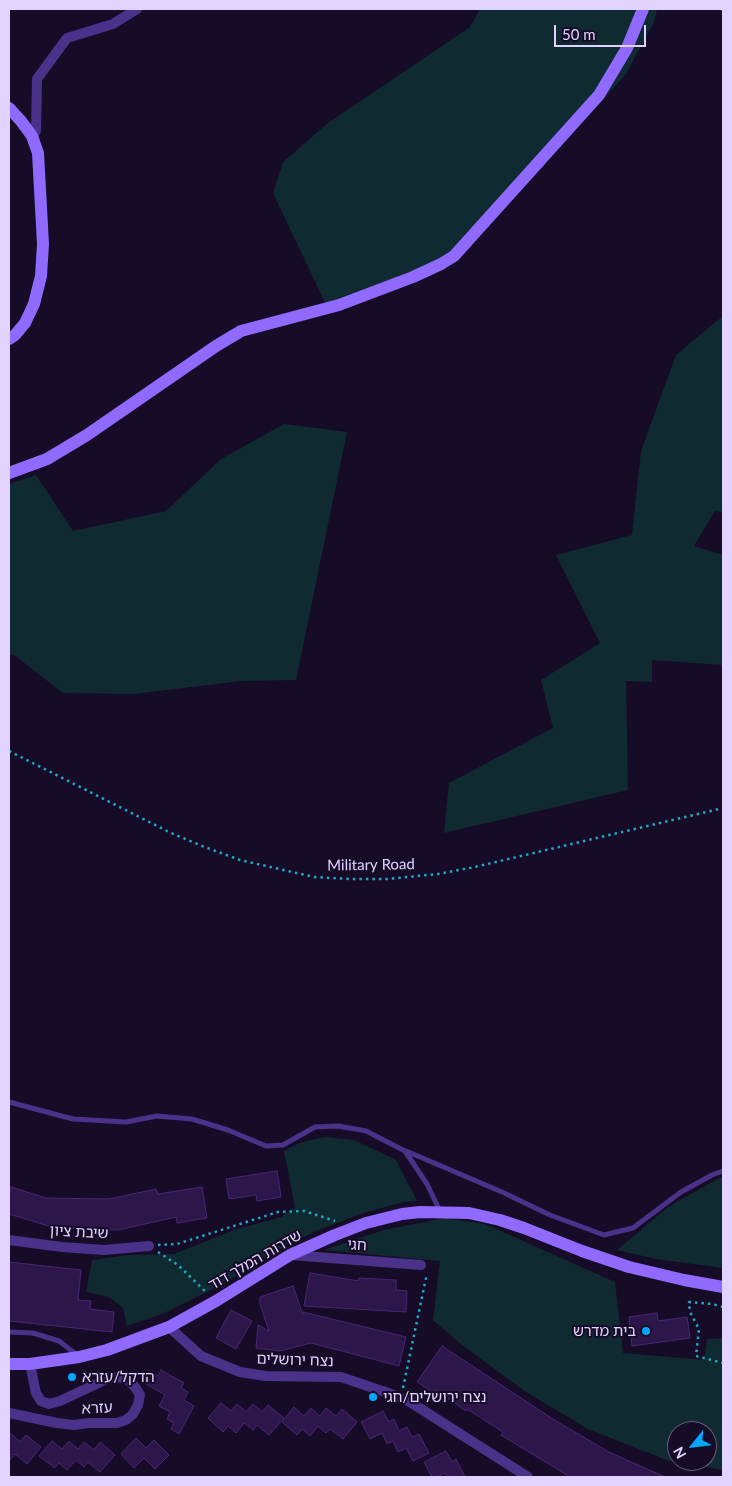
<!DOCTYPE html>
<meta charset="utf-8">
<style>
body{margin:0}
#map{position:relative;width:732px;height:1486px;overflow:hidden;background:#170c27;font-family:Lato,sans-serif}
canvas{display:block}
.frame{position:absolute;inset:0;border:10px solid #e2d2ff;pointer-events:none}
.north{position:absolute;left:667px;top:1421px;width:50px;height:50px;box-sizing:border-box;background:#170c27;border:1px solid #685b7d;border-radius:50%;rotate:241deg;font-size:14px;font-weight:700;line-height:20px;text-align:center;color:#e2d2ff}
.north::after{content:'';display:block;margin:auto;width:18px;height:22px;background:#00a8fd;clip-path:polygon(50% 0,100% 100%,50% 72%,0 100%)}
.scale{position:absolute;left:554px;top:25px;width:92px;height:22px;box-sizing:border-box;border:2px solid #e2d2ff;border-top:0;padding-left:6px;font-size:15px;line-height:18px;white-space:nowrap;color:#e2d2ff;-webkit-text-stroke:4px #170c27;paint-order:stroke}
</style>
<div id="map">
<canvas width="732" height="1486"></canvas>
<div class="frame"></div>
<div class="north">N</div>
<div class="scale">50 m</div>
</div>
<script>
const c = document.querySelector('canvas').getContext('2d');
c.lineJoin = 'round';
function paint(path, color) { c.fillStyle = color; c.fill(path, 'evenodd'); }
const shape = rows => new Path2D(rows.map(r => 'M' + r).join(''));
function stroke(path, color, width, dash) { c.strokeStyle = color; c.lineWidth = width; c.lineCap = dash ? 'butt' : 'round'; c.setLineDash(dash || []); c.stroke(path); }
function write(font, color, halo, rows, align = 'center') {
  c.font = font + ' Lato,"Noto Sans Hebrew",sans-serif'; c.lineWidth = 4; c.setLineDash([]); c.textBaseline = 'middle'; c.strokeStyle = halo; c.fillStyle = color; for (const [text, x, y, turn = 0] of rows) {
    c.save(); c.translate(x, y); c.rotate((+turn || 0) * Math.PI / 180); c.textAlign = isNaN(turn) ? turn : align; if (halo) c.strokeText(text, 0, 0); c.fillText(text, 0, 0); c.restore();
  }
}
paint(shape([
 [480,9,657,9,654,22,626,74,455,263,330,313,273,193,283,162,328,123,470,27],
 [723,316,723,512,715,511,694,546,723,555,723,665,652,660,652,682,626,681,628,790,444,833,449,783,553,728,541,680,600,643,556,555,632,535,641,451,676,355],
 [284,424,347,432,296,680,241,681,134,694,63,693,14,655,9,654,9,484,36,475,73,531,166,511,221,459],
 [325,1137,354,1140,396,1160,417,1201,404,1202,363,1213,316,1231,281,1248,223,1284,162,1314,127,1326,123,1308,109,1297,86,1292,92,1260,127,1255,174,1254,234,1230,281,1217,295,1207,284,1151,299,1143],
 [723,1176,723,1268,656,1259,617,1250,668,1207],
 [446,1218,485,1224,615,1282,623,1353,704,1360,707,1339,723,1338,723,1470,669,1461,588,1429,526,1392,462,1345,433,1320,440,1261,324,1250,383,1230],
 [677,1431,707,1431,707,1461,677,1461]
]), '#0f2a31');
const building = shape([
 [277,1171,281,1197,257,1201,256,1195,229,1199,226,1179,277,1171],
 [11,1187,46,1198,109,1199,156,1189,158,1194,202,1187,207,1218,177,1223,176,1217,118,1230,55,1228,9,1214,9,1196,11,1187],
 [9,1262,81,1270,78,1300,91,1301,90,1309,114,1312,112,1332,9,1321,9,1262],
 [310,1273,358,1281,359,1278,396,1280,396,1290,407,1291,406,1312,304,1306,310,1273],
 [293,1286,303,1315,303,1312,406,1337,399,1366,311,1343,280,1351,256,1348,258,1325,269,1331,260,1304,260,1297,293,1286],
 [231,1310,252,1321,236,1349,216,1338,231,1310],
 [657,1313,658,1321,687,1317,690,1338,632,1346,629,1317,657,1313],
 [442,1346,556,1421,609,1452,665,1477,570,1477,501,1435,503,1432,467,1409,466,1411,436,1390,434,1393,417,1382,442,1346],
 [161,1370,184,1383,181,1388,188,1392,184,1400,194,1406,179,1434,171,1429,174,1423,167,1419,170,1412,159,1406,165,1395,146,1384,153,1373,158,1376,161,1370],
 [221,1403,231,1411,237,1404,246,1412,253,1404,262,1412,268,1405,284,1418,269,1435,257,1425,253,1430,244,1423,236,1433,228,1426,223,1432,208,1418,221,1403],
 [294,1407,304,1416,311,1408,320,1416,326,1408,336,1416,342,1409,357,1422,343,1439,330,1429,326,1433,318,1426,310,1436,302,1429,297,1435,282,1422,294,1407],
 [383,1411,389,1422,394,1419,399,1431,407,1427,412,1437,419,1434,429,1453,413,1461,406,1448,398,1452,393,1441,387,1444,382,1433,370,1439,361,1422,383,1411],
 [9,1432,20,1442,26,1435,41,1447,27,1464,15,1454,9,1461,9,1432],
 [136,1438,146,1448,154,1440,169,1455,155,1469,144,1458,134,1468,121,1454,136,1438],
 [52,1441,62,1449,69,1441,78,1449,84,1442,94,1450,100,1442,115,1455,100,1472,88,1462,84,1467,76,1460,67,1470,59,1463,55,1468,39,1456,52,1441],
 [446,1451,452,1462,456,1459,465,1477,447,1477,445,1473,437,1477,432,1477,424,1462,446,1451]
]);
paint(building, '#2d1649');
stroke(building, '#492678', 1);
stroke(shape([
 [721,9,723,10],
 [9,751,171,833,202,846,240,860,314,877,349,879,387,879,438,874,475,867,723,808],
 [158,1245,177,1244,278,1212,304,1211,335,1221],
 [158,1252,178,1265,207,1293],
 [723,1307,712,1304,689,1302,690,1312,699,1329,696,1356,723,1363],
 [403,1388,426,1278,424,1274]
]), '#22a7c3', 2.5, [2.5, 4]);
stroke(shape([
 [9,1102,73,1119,126,1122,157,1116,192,1119,228,1130,266,1146,283,1145,315,1127,338,1126,366,1131,405,1151,427,1184,440,1211],
 [406,1151,502,1192,550,1215,604,1235,633,1228,681,1192,712,1175,723,1171],
 [9,1332,33,1333,59,1341,77,1355]
]), '#4a328a', 5);
stroke(shape([
 [32,136,36,131,37,79,67,38,113,24,137,9],
 [9,1240,62,1247,104,1250,149,1246],
 [291,1255,421,1265],
 [169,1327,201,1356,240,1372,265,1376,341,1377,391,1394,410,1402,528,1477],
 [9,1413,57,1423,74,1425,89,1423,117,1423,126,1420,133,1414,138,1405,140,1395,135,1387,128,1380,119,1377,109,1378,60,1401,49,1404,41,1401,36,1393,30,1364]
]), '#4a328a', 10);
stroke(shape([
 [9,108,21,121,32,136,38,153,43,244,41,276,34,304,25,323,15,335,9,339],
 [9,473,47,459,87,435,216,346,241,331,339,305,413,277,441,264,454,256,599,95,627,48,643,9],
 [9,1364,30,1364,79,1357,107,1350,169,1327,216,1301,290,1255,335,1235,366,1223,402,1214,420,1212,469,1213,500,1220,524,1228,582,1251,629,1267,684,1280,723,1287]
]), '#9069ff', 12);
for (const [x, y, r, color] of [
 [646,1331,5,"#00a8fd"],
 [72,1377,5,"#00a8fd"],
 [373,1397,5,"#00a8fd"]
]) { const dot = new Path2D(); dot.arc(x, y, r, 0, 2 * Math.PI); c.fillStyle = color; c.fill(dot); stroke(dot, '#170c27', 2); }
write('15px', '#e2d2ff', '#170c27', [
 ["Military Road",371,865,-1],
 ["שיבת ציון",79,1232,3],
 ["חגי",357,1245,4],
 ["שדרות המלך דוד",255,1260,-30],
 ["נצח ירושלים",295,1360,2],
 ["עזרא",97,1408,-3]
]);
write('15px', '#e2d2ff', '#170c27', [
 ["בית מדרש",636,1331,"right"],
 ["הדקל/עזרא",82,1377],
 ["נצח ירושלים/חגי",383,1397]
], 'left');
</script>
